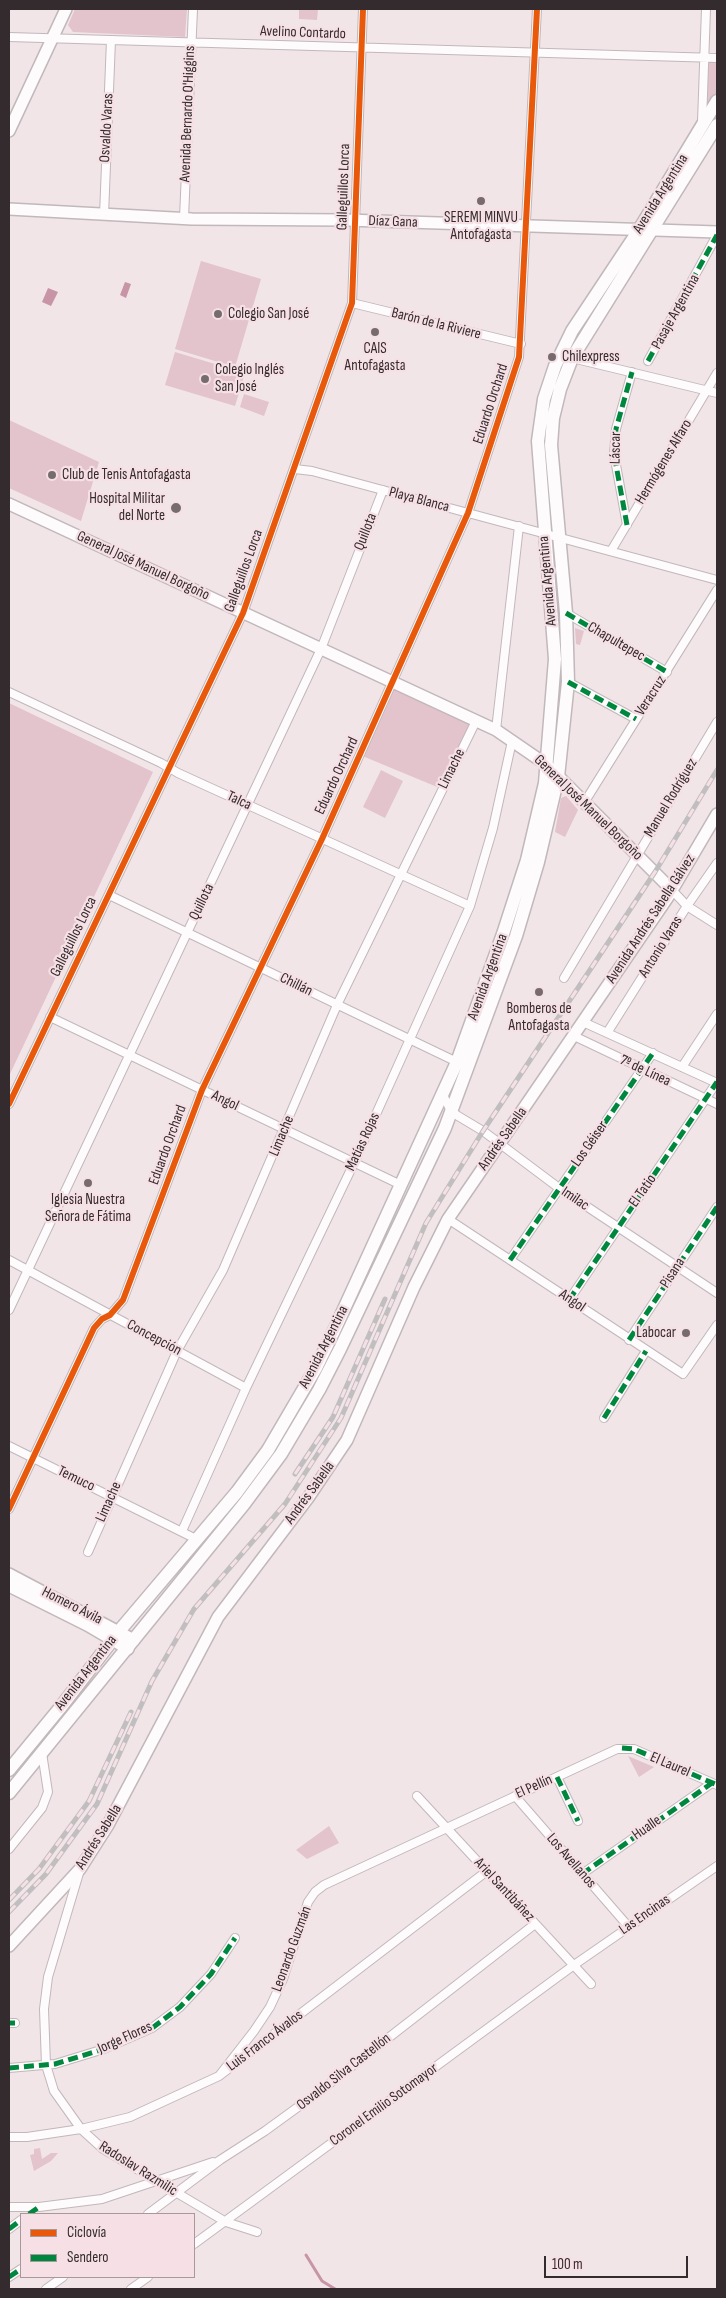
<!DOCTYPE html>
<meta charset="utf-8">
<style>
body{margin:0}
#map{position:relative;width:726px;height:2298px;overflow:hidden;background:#f1e5e8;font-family:"Sofia Sans Condensed",sans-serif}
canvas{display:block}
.frame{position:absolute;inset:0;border:10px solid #332b2d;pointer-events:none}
.legend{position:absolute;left:20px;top:2213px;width:175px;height:65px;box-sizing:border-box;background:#f6e0e6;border:1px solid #a8989c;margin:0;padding:6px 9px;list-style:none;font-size:15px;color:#332b2d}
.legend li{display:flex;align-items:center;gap:10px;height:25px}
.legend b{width:25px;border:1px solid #a8989c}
.scale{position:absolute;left:544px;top:2256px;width:144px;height:22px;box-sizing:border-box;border:2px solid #332b2d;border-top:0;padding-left:6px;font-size:15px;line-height:18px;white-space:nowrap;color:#332b2d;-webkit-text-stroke:4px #f6e0e6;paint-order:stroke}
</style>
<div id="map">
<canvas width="726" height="2298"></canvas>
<div class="frame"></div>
<ul class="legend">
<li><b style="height:6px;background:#e8590c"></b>Ciclovía</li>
<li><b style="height:6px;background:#00873e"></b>Sendero</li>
</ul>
<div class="scale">100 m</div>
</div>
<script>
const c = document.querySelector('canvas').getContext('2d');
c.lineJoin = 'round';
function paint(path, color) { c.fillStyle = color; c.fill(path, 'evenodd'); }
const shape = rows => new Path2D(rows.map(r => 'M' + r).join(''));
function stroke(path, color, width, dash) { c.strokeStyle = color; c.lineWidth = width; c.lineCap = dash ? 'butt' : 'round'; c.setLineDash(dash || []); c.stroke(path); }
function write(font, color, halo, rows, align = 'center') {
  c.font = font + ' "Sofia Sans Condensed",sans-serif'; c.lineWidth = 4.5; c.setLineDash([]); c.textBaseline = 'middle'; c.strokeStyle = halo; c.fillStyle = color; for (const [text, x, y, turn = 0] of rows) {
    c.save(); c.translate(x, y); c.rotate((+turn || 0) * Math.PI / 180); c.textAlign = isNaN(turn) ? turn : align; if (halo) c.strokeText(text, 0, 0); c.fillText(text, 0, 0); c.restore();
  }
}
paint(shape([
 [75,9,187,9,185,37,73,32,68,25],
 [299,9,318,9,317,20,299,19],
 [704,58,717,58,717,101,702,128],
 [201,261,261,279,235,367,175,349],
 [175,352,245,373,235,406,165,385],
 [244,394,269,402,264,416,240,407],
 [9,420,99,462,81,521,9,488],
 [575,628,584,631,580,645,576,644],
 [394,682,476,721,442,789,360,755],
 [9,703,153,772,9,1076],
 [381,770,403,781,385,818,363,807],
 [566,796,578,810,565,837,555,832,561,798],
 [628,1756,654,1767,639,1777],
 [329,1826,339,1843,307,1859,296,1850],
 [40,2148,42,2159,51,2153,58,2153,51,2161,34,2171,30,2155,34,2154,34,2149]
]), '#e3c3cc');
paint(shape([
 [125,282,131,284,126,298,120,295],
 [48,288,58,292,51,306,42,302]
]), '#c895a6');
stroke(shape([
 [306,2255,322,2281,335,2289]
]), '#c895a6', 3);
const street = shape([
 [9,37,717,58],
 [702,122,706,9],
 [104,215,111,40],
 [184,218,193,9],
 [352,303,521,344],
 [572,358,717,393],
 [648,361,717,235],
 [295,469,312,471,717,580],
 [627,525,614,454,616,429,632,372],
 [611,551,717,373],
 [566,613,667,672],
 [568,682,636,719],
 [9,692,161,763,178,773,470,906],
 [496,730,519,526],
 [584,803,717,590],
 [672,890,687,906,717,925],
 [109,895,457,1062],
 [564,978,717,722],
 [50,1017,401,1185],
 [583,1022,717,1083],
 [607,1033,687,906,717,863],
 [574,1036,717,1104],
 [682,1067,717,1014],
 [443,1095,451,1111,458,1116,483,1131,559,1188,717,1293],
 [9,1104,243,613,352,303,363,9],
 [448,1219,683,1374,717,1325],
 [9,1260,246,1388],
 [510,1260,653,1053],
 [569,1300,717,1082],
 [9,1310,321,649,383,490],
 [629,1340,717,1207],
 [604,1418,646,1351],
 [9,1446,196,1539],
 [9,1509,94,1328,102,1319,110,1315,123,1300,202,1090,322,839,468,513,519,357,537,9],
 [182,1531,246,1388,354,1163,470,906,493,828,512,741],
 [88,1552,177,1351,223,1270,337,1005,476,721],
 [557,1777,578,1821],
 [417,1796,591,1984],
 [515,1796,628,1926],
 [9,1849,42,1808,48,1792,42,1753],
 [79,1873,48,1977,44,2009,46,2065,54,2091,81,2129,103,2149,226,2222,257,2232],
 [582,1874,712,1783],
 [9,2023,15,2023],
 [9,2068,55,2064,104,2049,152,2028,180,2007,211,1974,235,1938],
 [219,2076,254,2031,270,2007,283,1979,308,1902,315,1892,324,1885,617,1749,634,1749,717,1785],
 [9,2137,27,2137,81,2129,130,2117,219,2076,487,1871],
 [9,2207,39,2207,102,2199,213,2162],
 [148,2214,220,2160,265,2131,320,2091,535,1924],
 [9,2229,21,2220],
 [194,2244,574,1965,717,1866],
 [9,2277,21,2269],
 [46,2289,63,2277],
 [131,2289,148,2277]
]);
const secondary = shape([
 [9,131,66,9],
 [9,209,192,219,346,220,717,232],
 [9,504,496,730,547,765,672,890],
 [9,1574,134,1640],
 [9,1586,87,1625,128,1649],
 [9,1946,80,1869,108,1825,218,1617,308,1498,347,1440,414,1287,448,1219,668,897,717,814]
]);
const primary = shape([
 [9,1770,60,1708,120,1630,237,1492,268,1450,316,1368,333,1333,457,1062,503,934,527,860,545,783,555,659,538,441,544,399,555,366,572,331,639,230,717,101],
 [9,1793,244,1504,281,1454,319,1390,340,1349,445,1128,516,936,538,862,558,777,568,682,566,613,551,445,553,418,560,389,572,358,717,125]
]);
stroke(street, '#c1b8bb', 10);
stroke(secondary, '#c1b8bb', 14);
stroke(primary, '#c1b8bb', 15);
stroke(street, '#fdfbfc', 8);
stroke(secondary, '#fdfbfc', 11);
stroke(primary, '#fdfbfc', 12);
const rail = shape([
 [295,1474,333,1417,385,1299],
 [9,1900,39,1869,89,1801,131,1712],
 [9,1912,46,1874,97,1804,152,1681,194,1609,285,1504,341,1418,426,1223,483,1131,655,872,717,770]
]);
stroke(rail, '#c1bebf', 5);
stroke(rail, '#f6e0e6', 3, [9]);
stroke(shape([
 [648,361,717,235],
 [627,525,614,454,616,429,632,372],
 [566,613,667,672],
 [568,682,636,719],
 [510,1260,653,1053],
 [569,1300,717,1082],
 [629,1340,717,1207],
 [604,1418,646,1351],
 [622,1748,634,1749,715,1784],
 [557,1777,578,1821],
 [582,1874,712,1783],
 [9,2023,15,2023],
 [9,2068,55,2064,104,2049,152,2028,180,2007,211,1974,235,1938],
 [29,2214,39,2207],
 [9,2229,21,2220],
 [9,2277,21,2269]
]), '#00873e', 5, [10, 5]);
stroke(shape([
 [9,1104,243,613,352,303,363,9],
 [9,1509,94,1328,102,1319,110,1315,123,1300,202,1090,322,839,468,513,519,357,537,9]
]), '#e8590c', 6);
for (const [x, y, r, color] of [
 [481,201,5,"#766c6e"],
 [218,314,5,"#766c6e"],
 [375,332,5,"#766c6e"],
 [552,357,5,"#766c6e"],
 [205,379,5,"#766c6e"],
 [52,475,5,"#766c6e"],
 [176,508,6,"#766c6e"],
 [539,992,5,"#766c6e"],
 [88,1183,5,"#766c6e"],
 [686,1333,5,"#766c6e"]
]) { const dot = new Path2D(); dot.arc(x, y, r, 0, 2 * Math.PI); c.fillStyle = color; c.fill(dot); stroke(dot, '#f6e0e6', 2); }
write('15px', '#332b2d', '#f6e0e6', [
 ["Avelino Contardo",303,33,2],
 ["Avenida Bernardo O'Higgins",188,114,-88],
 ["Osvaldo Varas",107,128,-87],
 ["Galleguillos Lorca",344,187,-88],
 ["Avenida Argentina",661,194,-58],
 ["Díaz Gana",393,222,2],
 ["Pasaje Argentina",676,312,-61],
 ["Barón de la Riviere",436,324,14],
 ["Eduardo Orchard",491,404,-72],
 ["Láscar",616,448,-89],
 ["Hermógenes Alfaro",664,462,-59],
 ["Playa Blanca",419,500,15],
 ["Quillota",366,532,-69],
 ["General José Manuel Borgoño",143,566,25],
 ["Galleguillos Lorca",244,571,-70],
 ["Avenida Argentina",548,581,-95],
 ["Chapultepec",616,642,30],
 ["Veracruz",651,696,-57],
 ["Limache",452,769,-64],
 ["Eduardo Orchard",337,776,-65],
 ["Manuel Rodríguez",671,798,-59],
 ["Talca",239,801,25],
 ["General José Manuel Borgoño",588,808,44],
 ["Quillota",202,902,-64],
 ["Avenida Andrés Sabella Gálvez",651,919,-57],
 ["Galleguillos Lorca",74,937,-64],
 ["Antonio Varas",661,947,-58],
 ["Avenida Argentina",488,977,-70],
 ["Chillán",296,985,26],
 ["7º de Línea",645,1071,25],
 ["Angol",225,1101,26],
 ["Limache",282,1136,-67],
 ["Andrés Sabella",503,1139,-55],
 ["Matías Rojas",363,1142,-65],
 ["Los Géiser",590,1144,-55],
 ["Eduardo Orchard",168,1145,-70],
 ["El Tatio",643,1191,-55],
 ["Imilac",575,1199,34],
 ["Pisana",673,1273,-57],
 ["Angol",572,1301,34],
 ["Concepción",154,1338,28],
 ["Avenida Argentina",324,1347,-63],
 ["Temuco",76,1479,26],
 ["Andrés Sabella",310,1493,-54],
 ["Limache",109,1502,-66],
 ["Homero Ávila",72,1606,27],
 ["Avenida Argentina",86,1673,-52],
 ["El Laurel",670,1765,23],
 ["El Pellín",534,1787,-24],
 ["Hualle",647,1828,-35],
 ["Andrés Sabella",99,1837,-58],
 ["Los Avellanos",571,1861,49],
 ["Ariel Santibáñez",504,1890,47],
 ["Las Encinas",645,1915,-35],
 ["Leonardo Guzmán",292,1949,-70],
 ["Jorge Flores",125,2038,-24],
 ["Luis Franco Ávalos",265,2041,-37],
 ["Osvaldo Silva Castellón",344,2072,-38],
 ["Coronel Emilio Sotomayor",384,2105,-36],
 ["Radoslav Razmilic",138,2169,32]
]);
write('15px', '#332b2d', '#f6e0e6', [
 ["SEREMI MINVU",481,218],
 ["Antofagasta",481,235],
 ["Colegio San José",228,314,"left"],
 ["CAIS",375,349],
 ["Antofagasta",375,366],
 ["Chilexpress",562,357,"left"],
 ["Colegio Inglés",215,370,"left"],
 ["San José",215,387,"left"],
 ["Club de Tenis Antofagasta",62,475,"left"],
 ["Hospital Militar",165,499,"right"],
 ["del Norte",165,516,"right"],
 ["Bomberos de",539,1009],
 ["Antofagasta",539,1026],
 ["Iglesia Nuestra",88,1200],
 ["Señora de Fátima",88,1217],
 ["Labocar",676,1333,"right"]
]);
</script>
